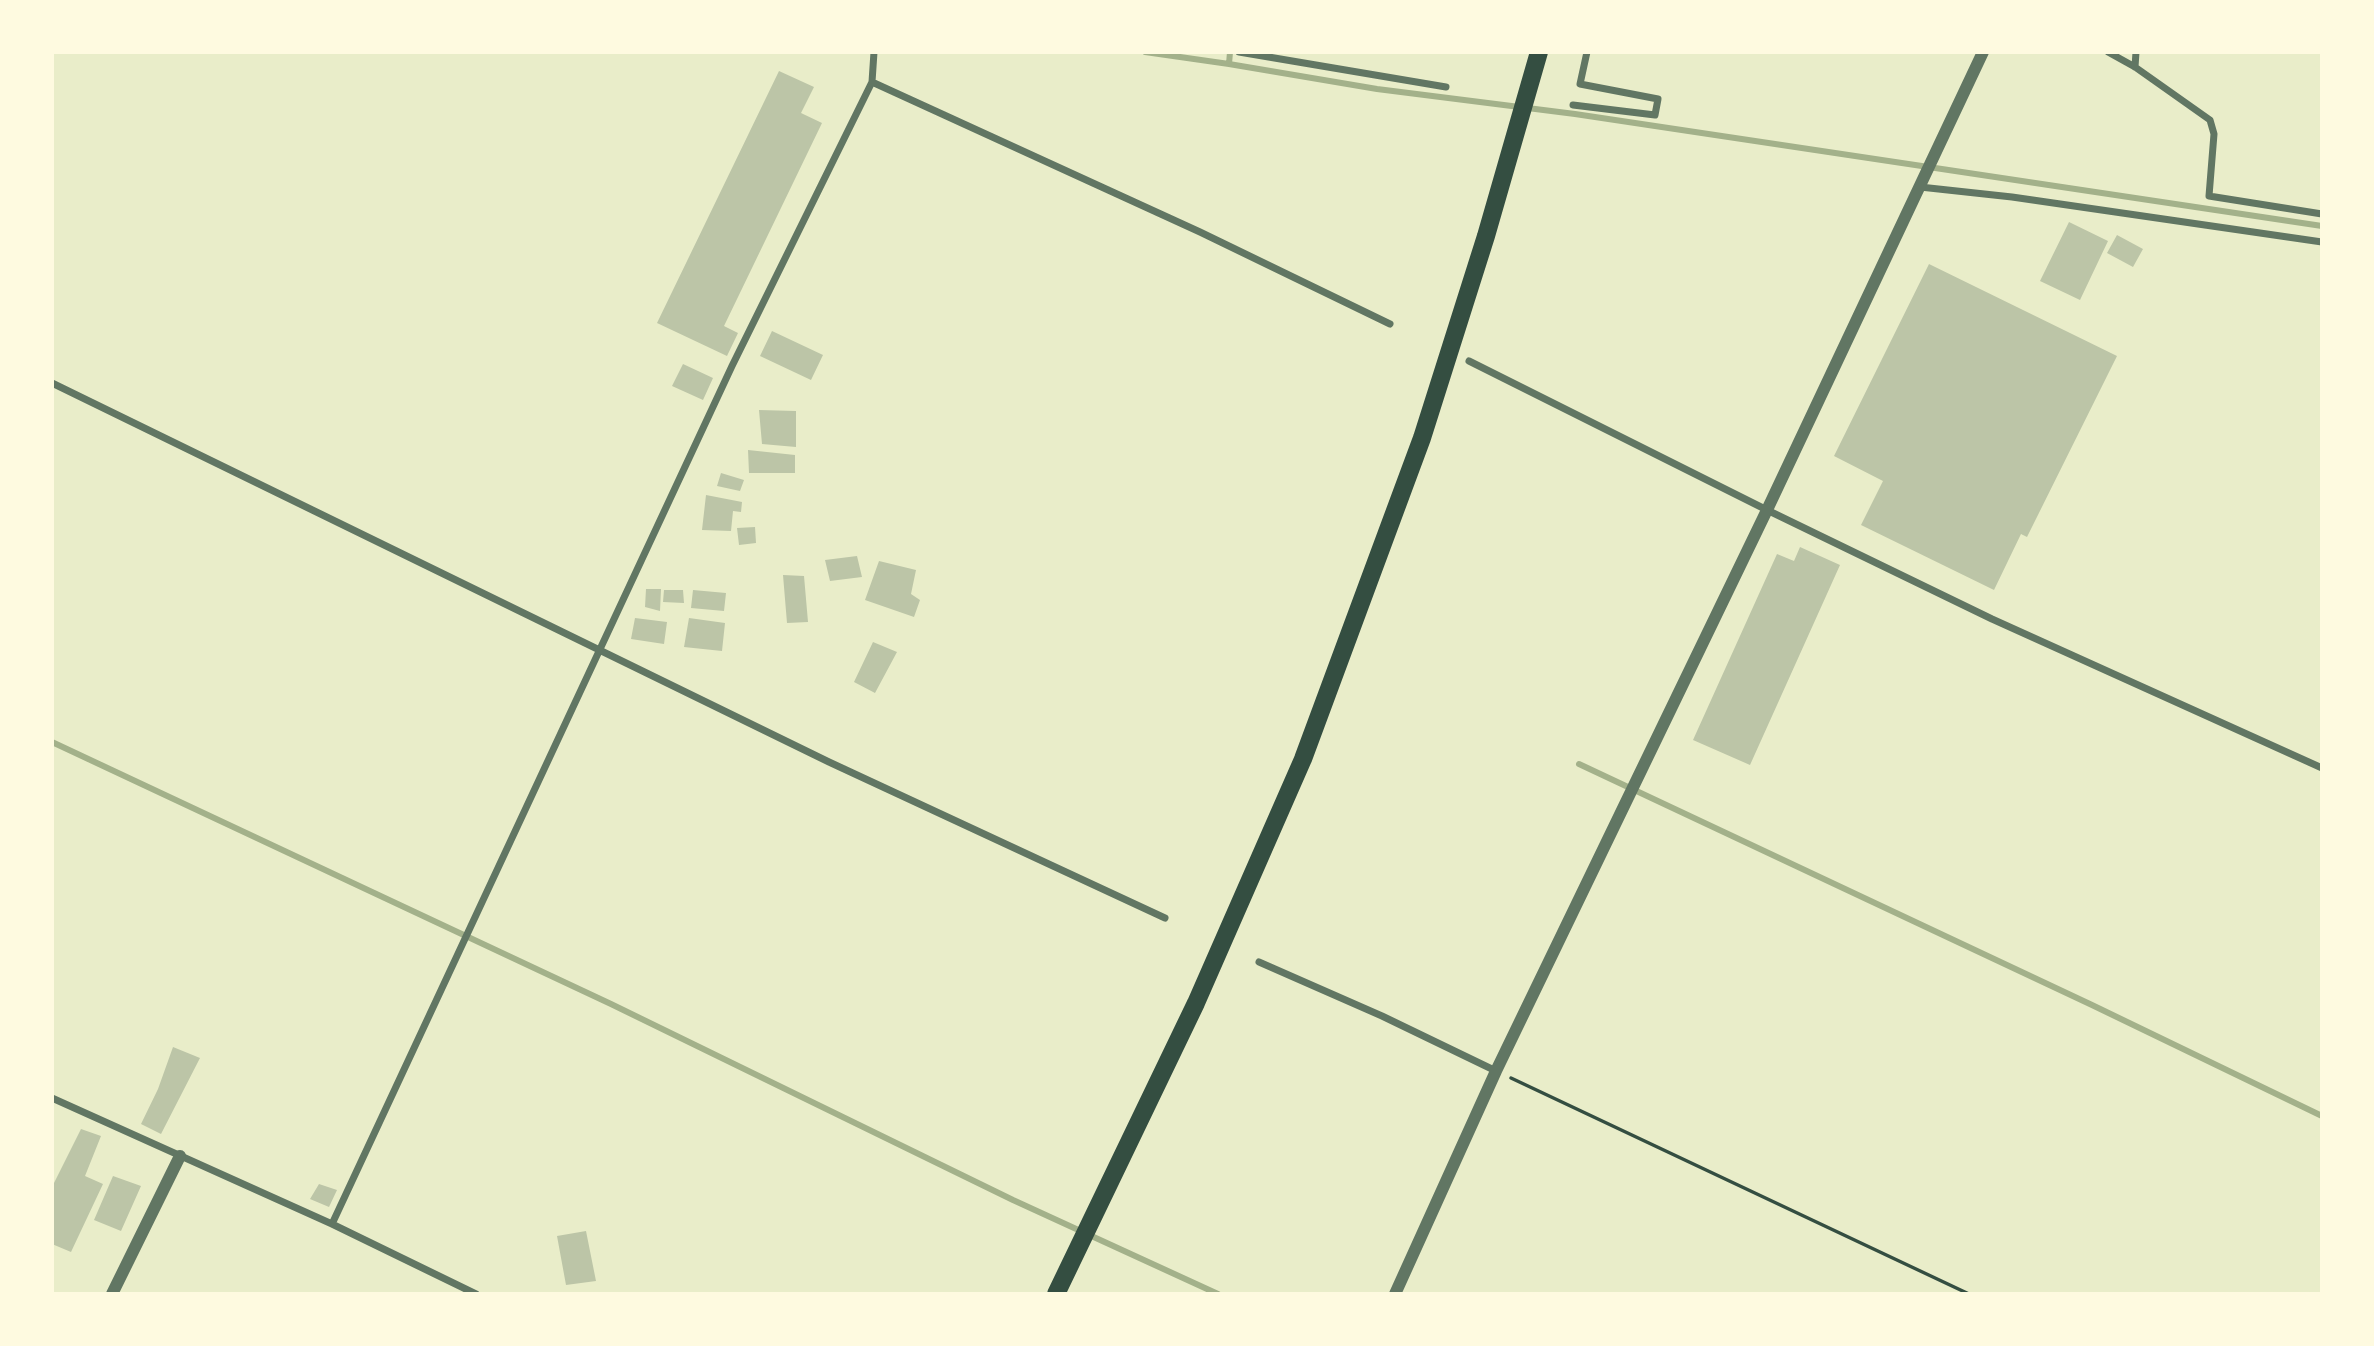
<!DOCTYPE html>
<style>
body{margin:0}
#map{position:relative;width:2374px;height:1346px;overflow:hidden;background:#e9edc9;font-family:"Golos Text",sans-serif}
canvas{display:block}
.frame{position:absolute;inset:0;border:54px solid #fefae0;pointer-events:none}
</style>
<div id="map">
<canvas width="2374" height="1346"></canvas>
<div class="frame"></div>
</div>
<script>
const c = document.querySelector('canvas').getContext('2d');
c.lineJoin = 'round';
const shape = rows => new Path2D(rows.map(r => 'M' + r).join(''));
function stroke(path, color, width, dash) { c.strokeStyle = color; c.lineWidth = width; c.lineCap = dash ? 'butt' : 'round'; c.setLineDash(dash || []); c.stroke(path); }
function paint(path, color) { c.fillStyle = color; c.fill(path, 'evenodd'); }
stroke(shape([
 [1145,52,1229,64,1377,89,1575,114,2322,226],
 [1229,64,1230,52],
 [52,742,611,1004,1013,1200,1218,1294],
 [1579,764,2092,1005,2322,1116]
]), '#a3b18a', 6);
paint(shape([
 [779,71,814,87,801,113,822,123,724,326,738,333,727,356,657,323],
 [2069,222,2108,241,2080,300,2040,281],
 [2117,235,2143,249,2133,267,2107,253],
 [1929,264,2117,356,2027,537,2021,534,1994,590,1861,525,1883,481,1834,456],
 [772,331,823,355,811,380,760,356],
 [683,364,713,378,703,400,672,386],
 [759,410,796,411,796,447,762,444],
 [748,450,795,455,795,473,749,473],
 [721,473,744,480,740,491,717,486],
 [706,495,742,502,741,512,733,511,731,531,702,530],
 [755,527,756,543,739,545,737,528],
 [1800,547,1840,565,1750,765,1693,740,1777,554,1794,561],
 [857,556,862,577,830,581,825,560],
 [879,561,916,570,911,594,920,600,914,617,865,600],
 [783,575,804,576,808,622,787,623],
 [646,589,661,589,660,611,645,607],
 [664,590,683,590,684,603,663,602],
 [693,590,726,593,724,611,691,608],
 [635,618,667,622,664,644,631,639],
 [689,618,725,623,722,651,684,647],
 [873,642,897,652,875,693,854,682],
 [173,1047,200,1058,161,1134,141,1124,158,1089],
 [81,1129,101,1136,85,1176,103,1184,71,1252,52,1244,52,1187],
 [113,1176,141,1186,121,1231,94,1220],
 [319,1184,337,1190,329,1207,310,1199],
 [586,1231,596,1281,566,1285,557,1236]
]), '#bcc5a7');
stroke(shape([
 [1511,1078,1969,1294]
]), '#344e41', 3.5);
stroke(shape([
 [1239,52,1446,87],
 [2108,52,2135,67,2210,120,2214,134,2209,196,2322,214],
 [2135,67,2136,52],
 [872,82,1200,232,1390,324],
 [1573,105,1655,115,1658,99,1580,84,1587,52],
 [1920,187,2012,197,2322,242],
 [1469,361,1767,510,1992,619,2322,768],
 [52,383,829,762,1165,918],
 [1259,962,1382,1016,1496,1071],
 [52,1098,332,1224,476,1294],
 [332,1224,732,366,872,82,874,52]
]), '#617663', 7);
stroke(shape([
 [112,1294,180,1156],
 [1395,1294,1496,1071,1767,510,1983,52]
]), '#617663', 12);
stroke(shape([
 [1056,1294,1196,1003,1303,759,1422,438,1486,236,1539,52]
]), '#344e41', 18);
</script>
